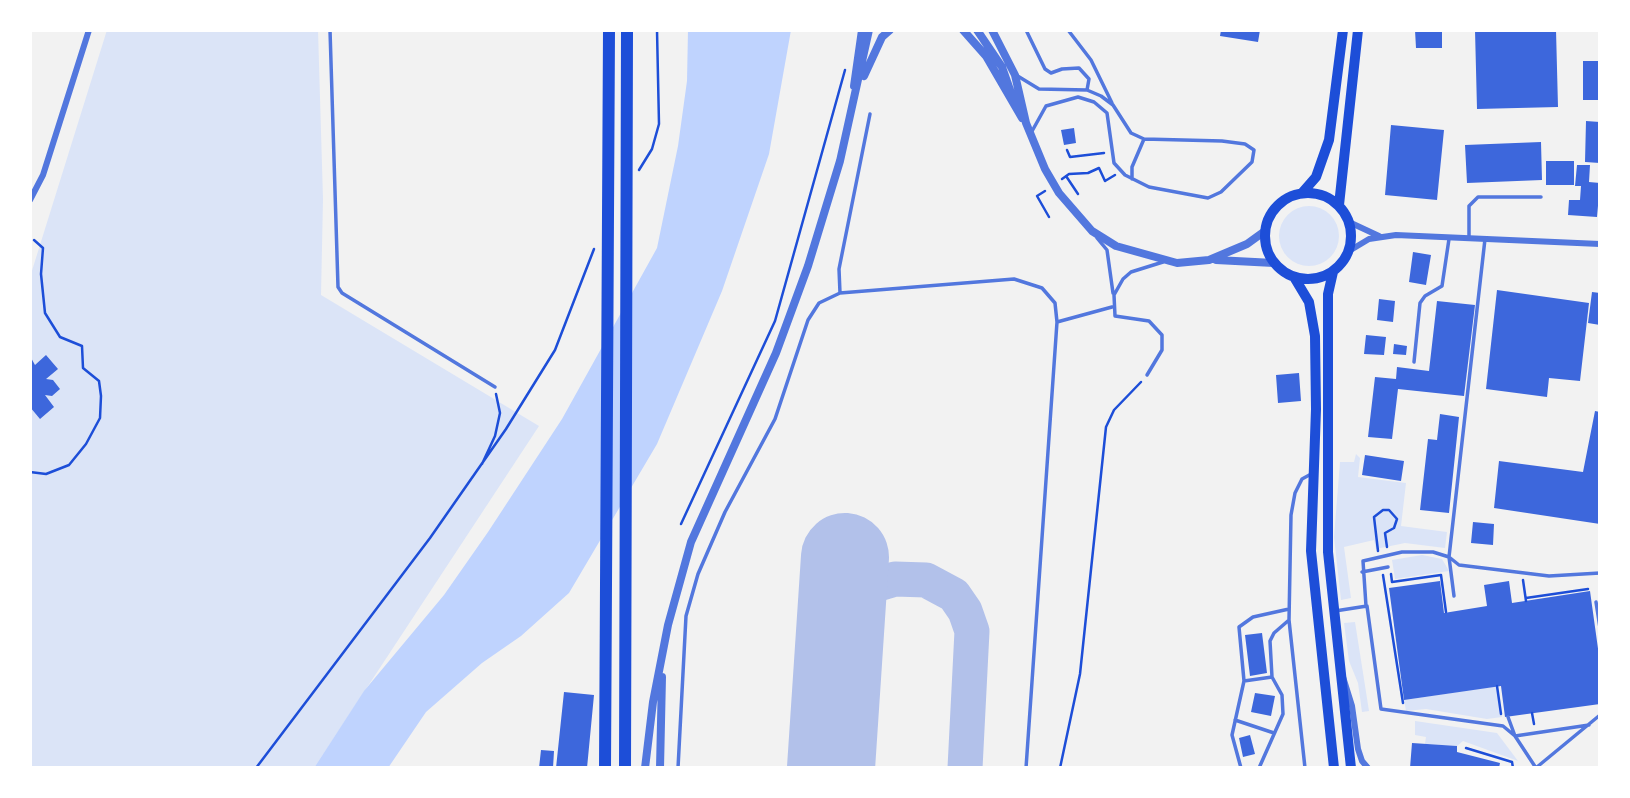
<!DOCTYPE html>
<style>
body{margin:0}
#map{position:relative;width:1630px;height:798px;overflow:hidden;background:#f2f2f2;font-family:Inter,sans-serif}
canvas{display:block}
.frame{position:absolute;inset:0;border:32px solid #fff;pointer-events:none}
</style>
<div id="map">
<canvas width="1630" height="798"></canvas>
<div class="frame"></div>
</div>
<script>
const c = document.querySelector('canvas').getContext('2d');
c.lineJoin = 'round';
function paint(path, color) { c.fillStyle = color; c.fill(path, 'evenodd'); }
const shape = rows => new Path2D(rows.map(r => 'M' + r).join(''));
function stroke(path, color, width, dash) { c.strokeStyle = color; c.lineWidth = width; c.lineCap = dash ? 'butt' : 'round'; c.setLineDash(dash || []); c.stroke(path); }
paint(shape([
 [107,30,318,30,323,199,321,295,539,426,314,768,30,768,30,277],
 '1279 236a30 30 0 1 1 60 0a30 30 0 1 1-60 0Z',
 [1356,454,1360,458,1358,477,1406,483,1401,526,1447,532,1445,548,1405,543,1376,549,1374,540,1344,547,1351,598,1341,600,1334,537,1340,462,1354,462],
 [1422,555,1442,559,1449,571,1395,579,1392,560],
 [1355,622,1369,711,1362,712,1358,683,1349,661,1344,623],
 [1497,686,1502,717,1487,719,1426,709,1406,711,1404,700],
 [1415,721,1497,733,1518,761,1463,741,1457,746,1425,744,1426,737,1415,735]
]), '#dbe4f7');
paint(shape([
 [688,30,791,30,769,154,722,291,657,444,569,593,521,636,482,663,426,712,388,768,314,768,364,691,444,595,488,532,562,419,657,248,678,146,687,81]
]), '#bfd3fe');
stroke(shape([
 [840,645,843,624,852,605,875,585,895,579,926,580,954,595,965,611,972,631,965,768]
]), '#b2c1ea', 35);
stroke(shape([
 [831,768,845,557]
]), '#b2c1ea', 88);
paint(shape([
 [1221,30,1260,30,1258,42,1220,36],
 [1415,30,1442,30,1442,48,1416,48],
 [1475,30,1556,30,1558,107,1477,109],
 [1583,61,1600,61,1600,100,1583,100],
 [1586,121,1600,122,1600,163,1585,162],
 [1391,125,1444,130,1437,200,1385,195],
 [1074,128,1076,143,1064,145,1061,130],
 [1541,142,1542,180,1467,183,1465,145],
 [1546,161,1574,161,1574,185,1546,185],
 [1577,165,1590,165,1589,182,1600,183,1597,217,1568,215,1569,200,1580,200,1581,186,1575,186],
 [1413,252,1431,255,1426,285,1409,282],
 [1497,290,1589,303,1580,381,1549,378,1547,397,1486,389],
 [1592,292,1600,293,1600,325,1588,323],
 [1379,299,1395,301,1393,322,1377,320],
 [1437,301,1475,305,1464,396,1398,389,1392,439,1368,437,1375,377,1396,379,1397,367,1429,371],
 [1366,335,1386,337,1384,355,1364,354],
 [1394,344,1407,346,1406,355,1393,354],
 [46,355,58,369,46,379,53,380,60,389,52,396,45,395,54,407,40,419,30,407,30,356,35,365],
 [1299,373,1301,401,1278,403,1276,375],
 [1595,411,1600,412,1600,524,1494,508,1499,461,1583,472],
 [1440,414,1459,417,1449,513,1420,510,1428,439,1437,440],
 [1365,455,1404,461,1401,481,1362,475],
 [1473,522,1494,524,1493,545,1471,543],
 [1440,581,1444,613,1487,606,1484,585,1509,581,1512,603,1590,591,1600,663,1600,704,1505,717,1501,686,1404,700,1389,588],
 [1262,633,1267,673,1250,676,1245,635],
 [564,692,594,695,587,768,556,768],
 [1255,693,1275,696,1271,716,1251,712],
 [1250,735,1255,754,1243,757,1239,738],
 [1412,743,1457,746,1457,752,1500,763,1499,768,1410,768],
 [541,750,554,751,553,768,539,768]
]), '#3d67dc');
stroke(shape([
 [1067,150,1070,157,1104,153],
 [639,170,652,149,659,124,657,30],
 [1066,176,1078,194],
 [1062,179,1069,174,1088,173,1099,168,1105,181,1115,175],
 [1045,191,1037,196,1049,217],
 [482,464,495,436,500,413,496,394],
 [30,472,46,474,69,465,86,444,100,418,101,396,99,381,83,368,82,346,60,337,45,313,41,274,43,248,34,240],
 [681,524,775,321,845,70],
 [1378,551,1374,517,1383,510,1389,510,1397,519,1394,528,1385,533,1387,547],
 [1391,574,1392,582,1441,575,1446,612],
 [1383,575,1403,703],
 [1523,580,1526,601],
 [1526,598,1588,589],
 [1497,686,1501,714],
 [1532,713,1534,724],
 [1466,748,1512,762,1513,768],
 [256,768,430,538,506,429,555,350,594,249],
 [1060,768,1080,674,1106,427,1114,410,1141,382]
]), '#1d4ed8', 2.5);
stroke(shape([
 [330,30,338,287,342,293,495,387],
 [1026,30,1045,69,1051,73,1062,69,1079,68,1089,79,1087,90],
 [1068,30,1091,60,1112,103],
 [1016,75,1039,89,1087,90,1101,96,1113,105,1131,133,1144,139],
 [1031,133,1046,106,1078,97,1094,102,1107,113,1114,163,1125,175,1149,187,1208,198,1221,192,1252,162,1254,150,1245,144,1222,141,1144,139,1132,167,1132,179],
 [1097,238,1107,250,1113,293],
 [1469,238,1469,206,1478,197,1541,197],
 [840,293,839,269,870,114],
 [1057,322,1112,307],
 [1414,362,1420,303,1425,296,1442,286,1449,239],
 [1147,375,1162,350,1162,335,1149,321,1115,316,1114,295,1123,279,1131,272,1163,262],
 [1362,572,1388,567],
 [1454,596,1449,557,1485,239],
 [1596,602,1600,628],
 [1366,606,1363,561,1402,552,1433,552,1449,557,1459,565,1549,576,1600,573],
 [1335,611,1367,606,1381,709,1503,726,1515,736,1536,768],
 [1244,681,1272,677],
 [1508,717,1515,736,1589,725],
 [1235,720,1274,733],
 [1537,767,1600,715],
 [678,768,686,616,698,574,725,512,775,419,808,320,819,303,840,293,1014,279,1042,288,1055,303,1057,322,1026,768],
 [1241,768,1232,735,1244,681,1239,627,1253,617,1289,609],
 [1259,768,1283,714,1282,695,1272,677,1270,641,1274,633,1289,620],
 [1305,768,1289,620,1291,515,1295,493,1302,479,1313,473]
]), '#5277de', 3.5);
stroke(shape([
 [30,200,43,175,89,30],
 [1349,222,1379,236],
 [1349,251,1369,239,1396,235,1600,244],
 [1343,677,1352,706,1358,749,1362,761,1368,768]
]), '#5277de', 6);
stroke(shape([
 [963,30,986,56,1022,118],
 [977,30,1002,67,1014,101],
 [992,30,1015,75,1026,123,1045,169,1059,193,1092,231,1116,246,1177,263,1209,260,1247,244,1265,231],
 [864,76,882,37,890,30],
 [854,86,862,30],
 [1216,260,1274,263],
 [645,768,653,702,668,625,691,542,776,353,808,266,840,161,869,30],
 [660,768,662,677]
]), '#5277de', 8);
stroke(shape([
 '1265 236a43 43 0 1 1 86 0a43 43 0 1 1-86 0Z',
 [1302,193,1316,177,1329,140,1343,30],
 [1339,205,1358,30],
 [1333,272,1328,294,1328,552,1351,768],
 [1294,277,1309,302,1315,336,1316,409,1311,551,1334,768]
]), '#1d4ed8', 10);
stroke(shape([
 [605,768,609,30],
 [625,768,627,30]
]), '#1d4ed8', 12);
</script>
